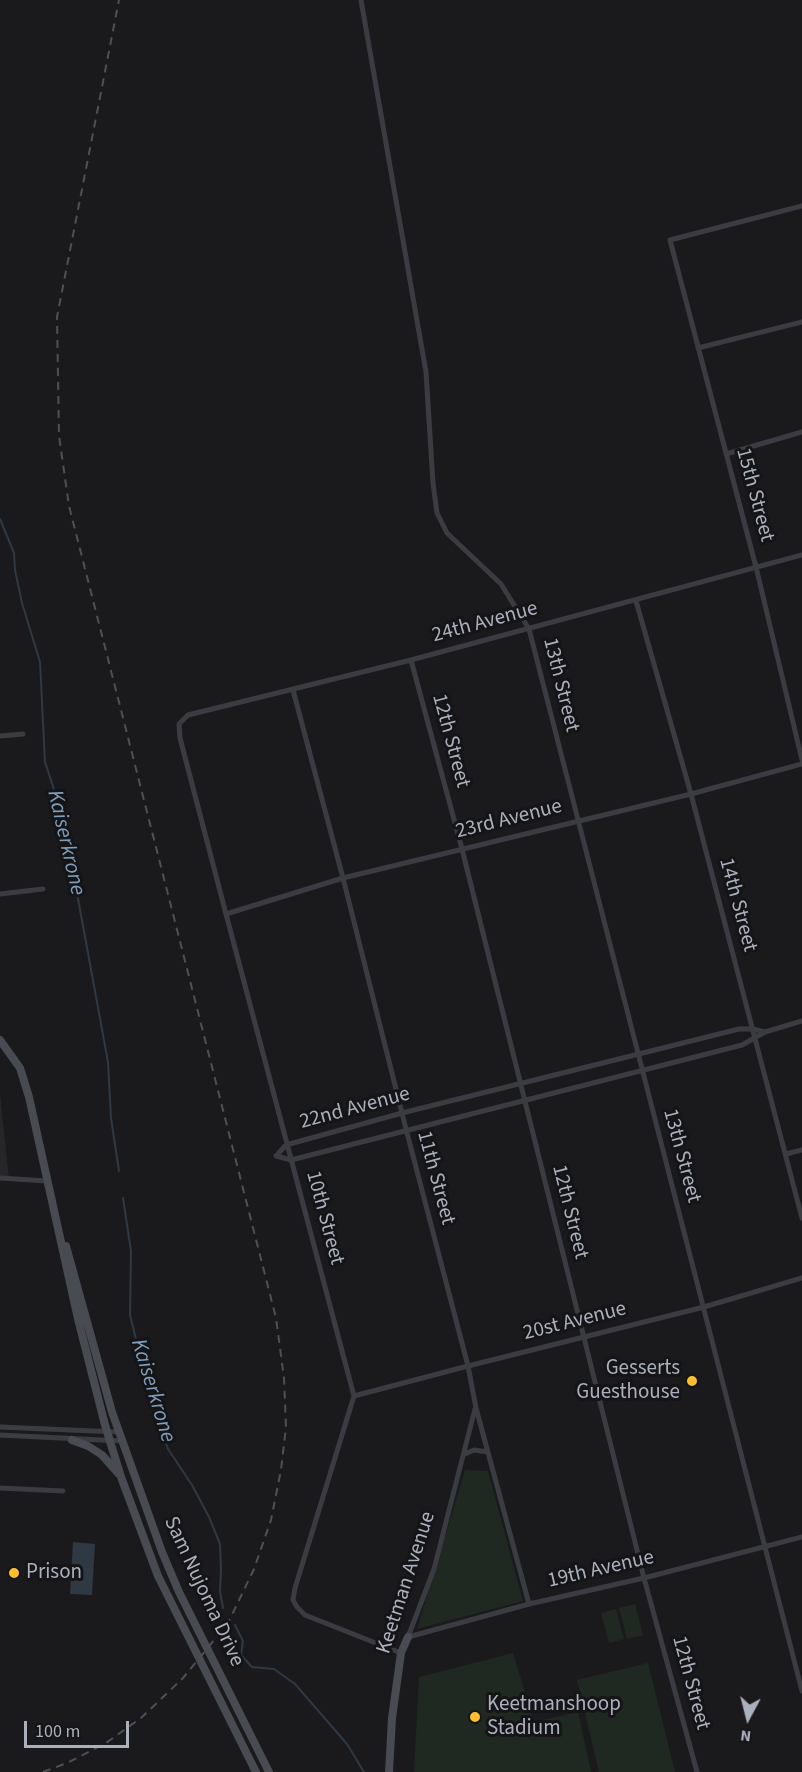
<!DOCTYPE html>
<style>
body{margin:0}
#map{position:relative;width:802px;height:1772px;overflow:hidden;background:#1a1a1d;font-family:"Source Sans 3",sans-serif}
canvas{display:block}
.north{position:absolute;left:718px;top:1688px;width:60px;height:60px;-webkit-text-stroke:4px #151518;paint-order:stroke;rotate:187deg;font-size:16px;font-weight:700;line-height:24px;text-align:center;color:#abb0bd}
.north::after{content:'';display:block;margin:auto;width:21px;height:27px;background:#abb0bd;clip-path:polygon(50% 0,100% 100%,50% 72%,0 100%)}
.scale{position:absolute;left:24px;top:1721px;width:105px;height:27px;box-sizing:border-box;border:3px solid #abb0bd;border-top:0;padding-left:8px;font-size:18px;line-height:21px;white-space:nowrap;color:#abb0bd;-webkit-text-stroke:4px #151518;paint-order:stroke}
</style>
<div id="map">
<canvas width="802" height="1772"></canvas>
<div class="north">N</div>
<div class="scale">100 m</div>
</div>
<script>
const c = document.querySelector('canvas').getContext('2d');
c.lineJoin = 'round';
function paint(path, color) { c.fillStyle = color; c.fill(path, 'evenodd'); }
const shape = rows => new Path2D(rows.map(r => 'M' + r).join(''));
function stroke(path, color, width, dash) { c.strokeStyle = color; c.lineWidth = width; c.lineCap = dash ? 'butt' : 'round'; c.setLineDash(dash || []); c.stroke(path); }
function write(font, color, halo, rows, align = 'center') {
  c.font = font + ' "Source Sans 3",sans-serif'; c.lineWidth = 6; c.setLineDash([]); c.textBaseline = 'middle'; c.strokeStyle = halo; c.fillStyle = color; for (const [text, x, y, turn = 0] of rows) {
    c.save(); c.translate(x, y); c.rotate((+turn || 0) * Math.PI / 180); c.textAlign = isNaN(turn) ? turn : align; if (halo) c.strokeText(text, 0, 0); c.fillText(text, 0, 0); c.restore();
  }
}
paint(shape([
 [0,1095,9,1179,0,1178]
]), '#26262a');
paint(shape([
 [465,1470,488,1471,523,1601,417,1629],
 [635,1604,643,1635,627,1639,619,1608],
 [616,1609,624,1639,609,1643,601,1613],
 [513,1653,534,1722,578,1712,591,1772,414,1772,419,1677],
 [648,1663,675,1772,599,1772,577,1680]
]), '#1f2921');
paint(shape([
 [73,1542,95,1544,92,1595,70,1594]
]), '#2e3943');
stroke(shape([
 [0,519,14,553,15,570,22,603,40,662,45,762,63,817,108,1062,111,1118,119,1171],
 [123,1198,131,1251,130,1315,141,1359,157,1419,168,1449,192,1485,209,1517,220,1544,221,1570,220,1591,223,1608],
 [235,1625,243,1641,241,1655,252,1667,274,1669,295,1684,347,1744,364,1772]
]), '#2e3943', 2);
stroke(shape([
 [361,0,426,372,433,483,437,513,447,533,501,584,529,629,802,1691],
 [802,206,670,240,756,567,802,760],
 [698,348,802,322],
 [726,454,802,432],
 [636,601,691,794,802,1218],
 [411,660,462,849,644,1578,697,1772],
 [293,690,343,878,406,1129,468,1366,476,1408,529,1604],
 [0,736,23,734],
 [0,894,43,889],
 [226,914,343,878,691,794,802,764],
 [765,1032,753,1029,739,1029,402,1113,286,1145,276,1156,291,1160,742,1045,765,1032,802,1021],
 [786,1154,802,1150],
 [0,1178,47,1181],
 [354,1396,468,1366,704,1307,802,1278],
 [0,1427,118,1432],
 [0,1435,122,1441],
 [465,1454,474,1450,488,1452],
 [0,1488,63,1491],
 [408,1637,529,1604,644,1578,802,1537],
 [408,1637,434,1569,475,1409],
 [401,1653,305,1615,297,1607,293,1600,295,1588,354,1396,226,914,180,738,179,724,188,715,411,660,802,555]
]), '#3b3c42', 5);
stroke(shape([
 [0,1040,20,1068,29,1097,78,1319,105,1425,121,1477,158,1576,256,1772],
 [66,1246,112,1412,162,1552,179,1592,269,1772],
 [72,1440,88,1446,102,1455,118,1473],
 [389,1772,392,1718,401,1653,408,1637]
]), '#484b52', 8);
stroke(shape([
 [43,1772,67,1763,106,1743,141,1718,183,1678,228,1623,254,1569,271,1520,281,1470,286,1427,284,1378,276,1318,69,506,59,436,57,317,119,0]
]), '#4d5057', 2, [8, 6]);
for (const [x, y, r, color] of [
 [692,1381,6,"#ffbe30"],
 [14,1573,6,"#ffbe30"],
 [475,1717,6,"#ffbe30"]
]) { const dot = new Path2D(); dot.arc(x, y, r, 0, 2 * Math.PI); c.fillStyle = color; c.fill(dot); stroke(dot, '#151518', 2); }
write('21px', '#abb0bd', '#151518', [
 ["15th Street",754,495,75],
 ["24th Avenue",485,623,-15],
 ["13th Street",560,685,76],
 ["12th Street",450,741,75],
 ["23rd Avenue",509,820,-14],
 ["14th Street",737,905,75],
 ["22nd Avenue",355,1109,-15],
 ["13th Street",681,1156,75],
 ["11th Street",435,1178,75],
 ["12th Street",569,1212,76],
 ["10th Street",324,1218,75],
 ["20st Avenue",575,1322,-14],
 ["19th Avenue",601,1570,-13],
 ["Keetman Avenue",407,1583,-72],
 ["Sam Nujoma Drive",203,1592,65],
 ["12th Street",690,1683,75]
]);
write('21px', '#abb0bd', '#151518', [
 ["Gesserts",680,1369,"right"],
 ["Guesthouse",680,1393,"right"],
 ["Prison",26,1573],
 ["Keetmanshoop",487,1705],
 ["Stadium",487,1729]
], 'left');
write('italic 22px', '#809ebb', '#151518', [
 ["Kaiserkrone",65,843,77],
 ["Kaiserkrone",152,1391,73]
]);
</script>
